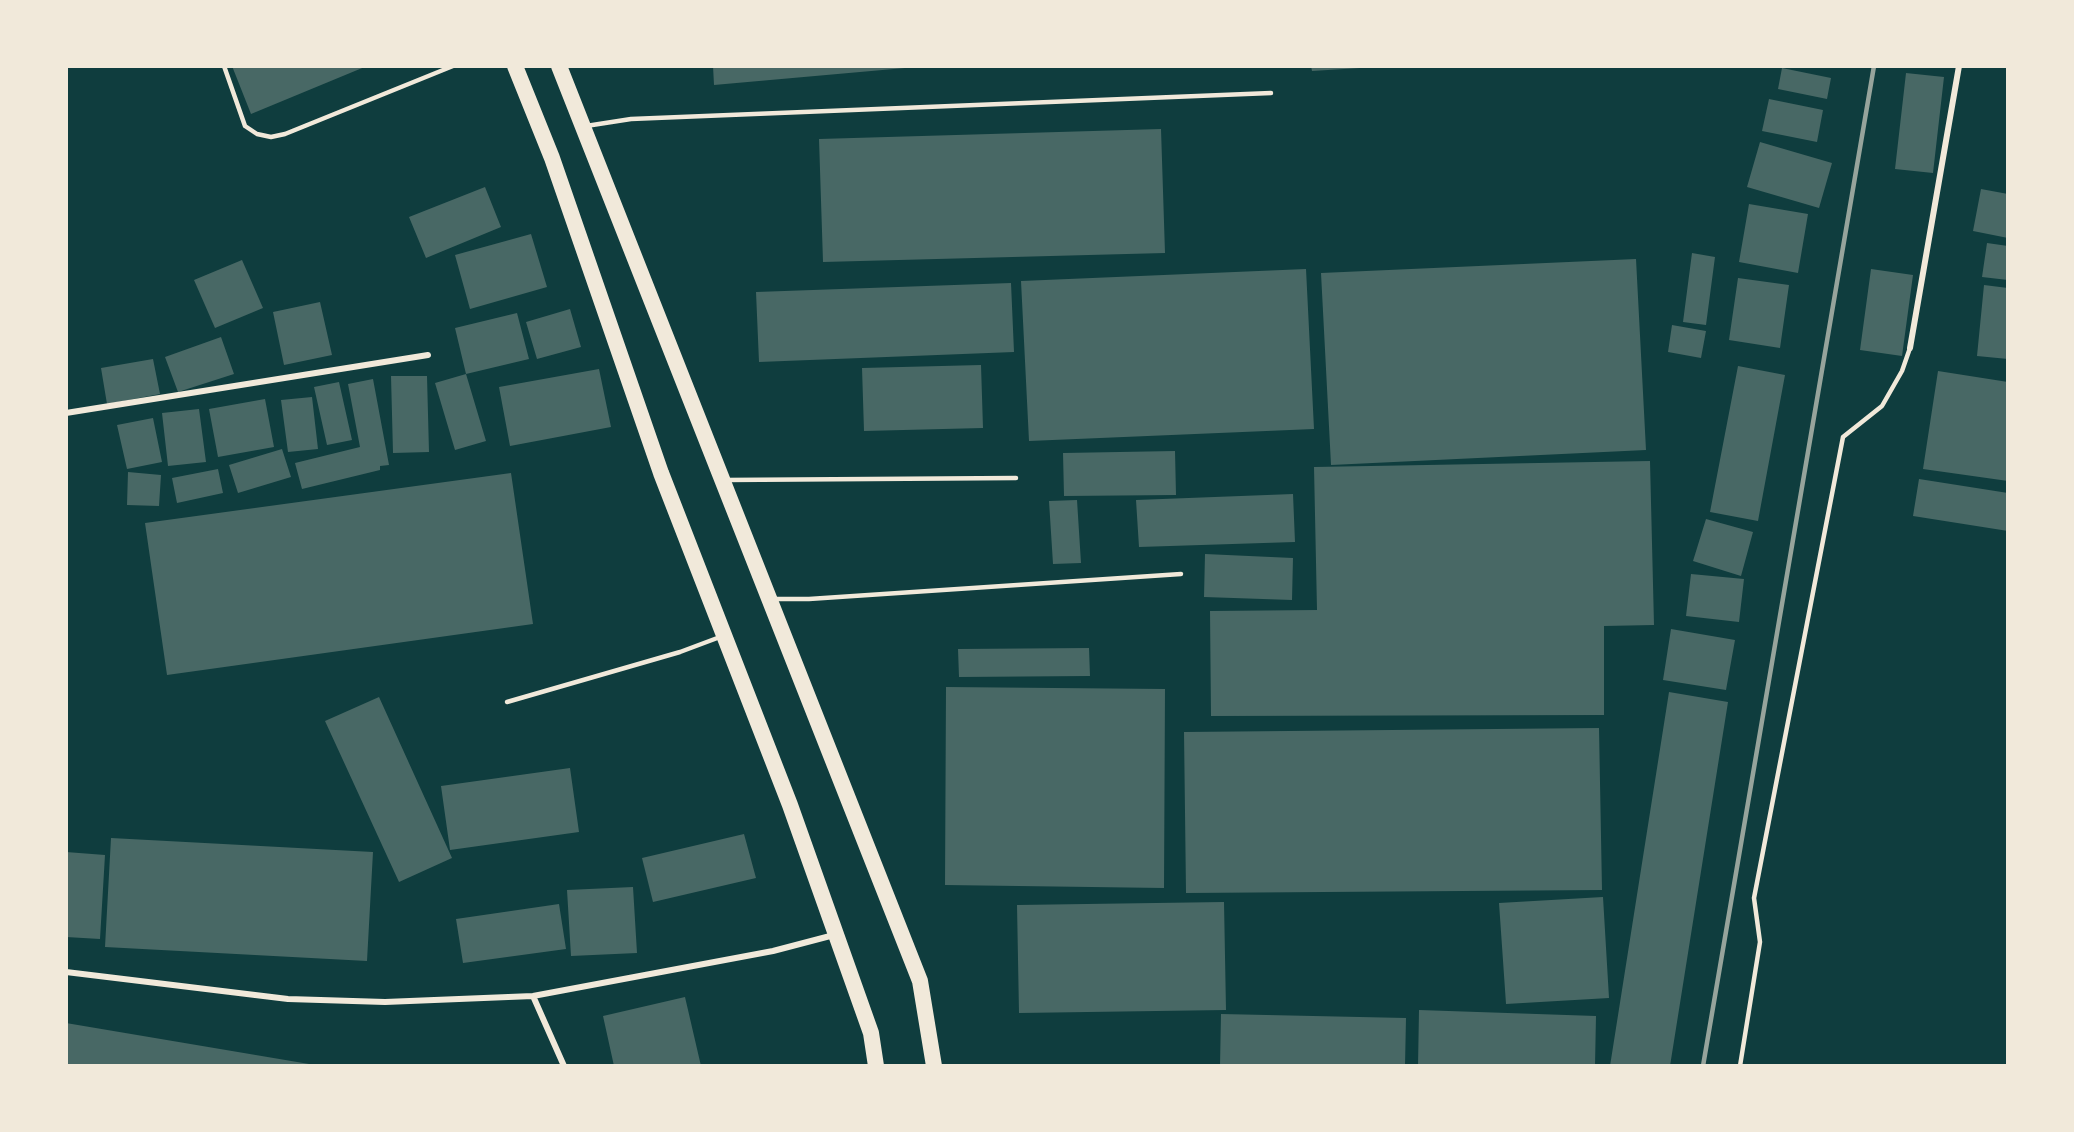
<!DOCTYPE html>
<style>
body{margin:0}
#map{position:relative;width:2074px;height:1132px;overflow:hidden;background:#0f3d3e;font-family:"IBM Plex Serif",serif}
canvas{display:block}
.frame{position:absolute;inset:0;border:68px solid #f1e9da;pointer-events:none}
</style>
<div id="map">
<canvas width="2074" height="1132"></canvas>
<div class="frame"></div>
</div>
<script>
const c = document.querySelector('canvas').getContext('2d');
c.lineJoin = 'round';
function paint(path, color) { c.fillStyle = color; c.fill(path, 'evenodd'); }
const shape = rows => new Path2D(rows.map(r => 'M' + r).join(''));
function stroke(path, color, width, dash) { c.strokeStyle = color; c.lineWidth = width; c.lineCap = dash ? 'butt' : 'round'; c.setLineDash(dash || []); c.stroke(path); }
paint(shape([
 [232,66,367,66,251,114],
 [713,66,905,66,905,68,714,85],
 [1311,66,1360,66,1360,68,1312,71],
 [1782,68,1831,78,1827,99,1778,89],
 [1906,73,1944,77,1933,173,1895,169],
 [1769,99,1823,110,1817,142,1762,131],
 [1161,129,1165,253,823,262,819,139],
 [1760,142,1832,163,1819,208,1747,187],
 [485,187,501,227,426,258,409,217],
 [1981,189,2008,194,2008,238,1973,231],
 [1749,204,1808,214,1798,273,1739,262],
 [531,234,547,287,470,309,455,255],
 [1987,243,2008,246,2008,280,1982,277],
 [1692,253,1715,257,1706,325,1683,322],
 [1636,259,1646,450,1331,465,1321,273],
 [242,260,263,308,215,328,194,280],
 [1306,269,1314,429,1029,441,1021,281],
 [1871,269,1913,275,1902,356,1860,350],
 [1738,278,1789,285,1780,348,1729,340],
 [1011,283,1014,352,759,362,756,292],
 [1984,285,2008,288,2008,359,1977,356],
 [320,302,332,355,284,365,273,312],
 [570,309,581,347,537,359,526,322],
 [517,313,529,359,466,374,455,328],
 [1672,325,1706,331,1701,358,1668,352],
 [221,337,234,374,178,392,165,357],
 [153,359,160,394,107,404,101,368],
 [981,365,983,428,864,431,862,368],
 [1738,366,1785,375,1758,521,1710,512],
 [599,369,611,427,510,446,499,387],
 [1938,371,2008,382,2008,481,1923,469],
 [466,374,486,441,455,450,435,383],
 [391,376,427,376,429,452,393,453],
 [373,379,389,465,380,466,380,470,302,489,295,463,360,447,348,384],
 [339,382,352,440,327,445,314,387],
 [312,397,318,449,288,452,281,400],
 [265,399,274,447,218,457,209,409],
 [199,409,206,462,168,466,162,413],
 [153,418,162,462,127,469,117,425],
 [282,449,291,477,238,493,229,465],
 [1175,451,1176,495,1064,496,1063,453],
 [1650,461,1654,625,1604,626,1604,715,1211,716,1210,611,1317,610,1314,467],
 [218,469,223,493,177,503,172,478],
 [128,472,161,475,159,506,127,505],
 [511,473,533,624,167,675,145,523],
 [1919,479,2008,493,2008,531,1913,516],
 [1293,494,1295,542,1139,547,1136,500],
 [1077,500,1081,563,1053,564,1049,501],
 [1706,519,1753,532,1741,576,1693,561],
 [1205,554,1293,558,1292,600,1204,597],
 [1691,574,1744,579,1739,622,1686,616],
 [1671,629,1735,640,1726,690,1663,680],
 [1089,648,1090,676,959,677,958,649],
 [946,687,1165,689,1164,888,945,885],
 [1669,692,1728,702,1670,1066,1610,1066],
 [379,697,452,858,399,882,325,721],
 [1599,728,1602,890,1186,893,1184,732],
 [570,768,579,832,450,850,441,786],
 [744,834,756,878,653,902,642,858],
 [111,838,373,852,367,961,105,947],
 [66,852,105,855,100,939,66,937],
 [633,887,637,953,571,956,567,890],
 [1603,897,1609,998,1506,1004,1499,903],
 [1224,902,1226,1010,1019,1013,1017,905],
 [559,904,566,949,463,963,456,919],
 [685,997,701,1066,614,1066,603,1016],
 [1419,1010,1596,1016,1595,1066,1418,1066],
 [1221,1014,1406,1018,1405,1066,1220,1066],
 [66,1023,315,1065,315,1066,66,1066]
]), '#486865');
stroke(shape([
 [224,66,245,126,257,134,271,137,285,134,453,66],
 [586,126,631,119,1271,93],
 [725,480,1016,478],
 [772,599,809,599,1181,574],
 [507,702,680,652,720,637],
 [1740,1066,1760,942,1754,898,1843,437,1882,406,1902,371,1910,348]
]), '#f1e9da', 4.5);
stroke(shape([
 [1910,348,1959,66],
 [66,413,428,355],
 [66,972,288,999,385,1002,533,996,773,951,834,935],
 [533,996,564,1066]
]), '#f1e9da', 6);
stroke(shape([
 [515,66,552,158,661,473,790,805,871,1033,876,1066],
 [559,66,920,981,934,1066]
]), '#f1e9da', 16);
stroke(shape([
 [1703,1066,1874,66]
]), '#97a49c', 4.5);
</script>
